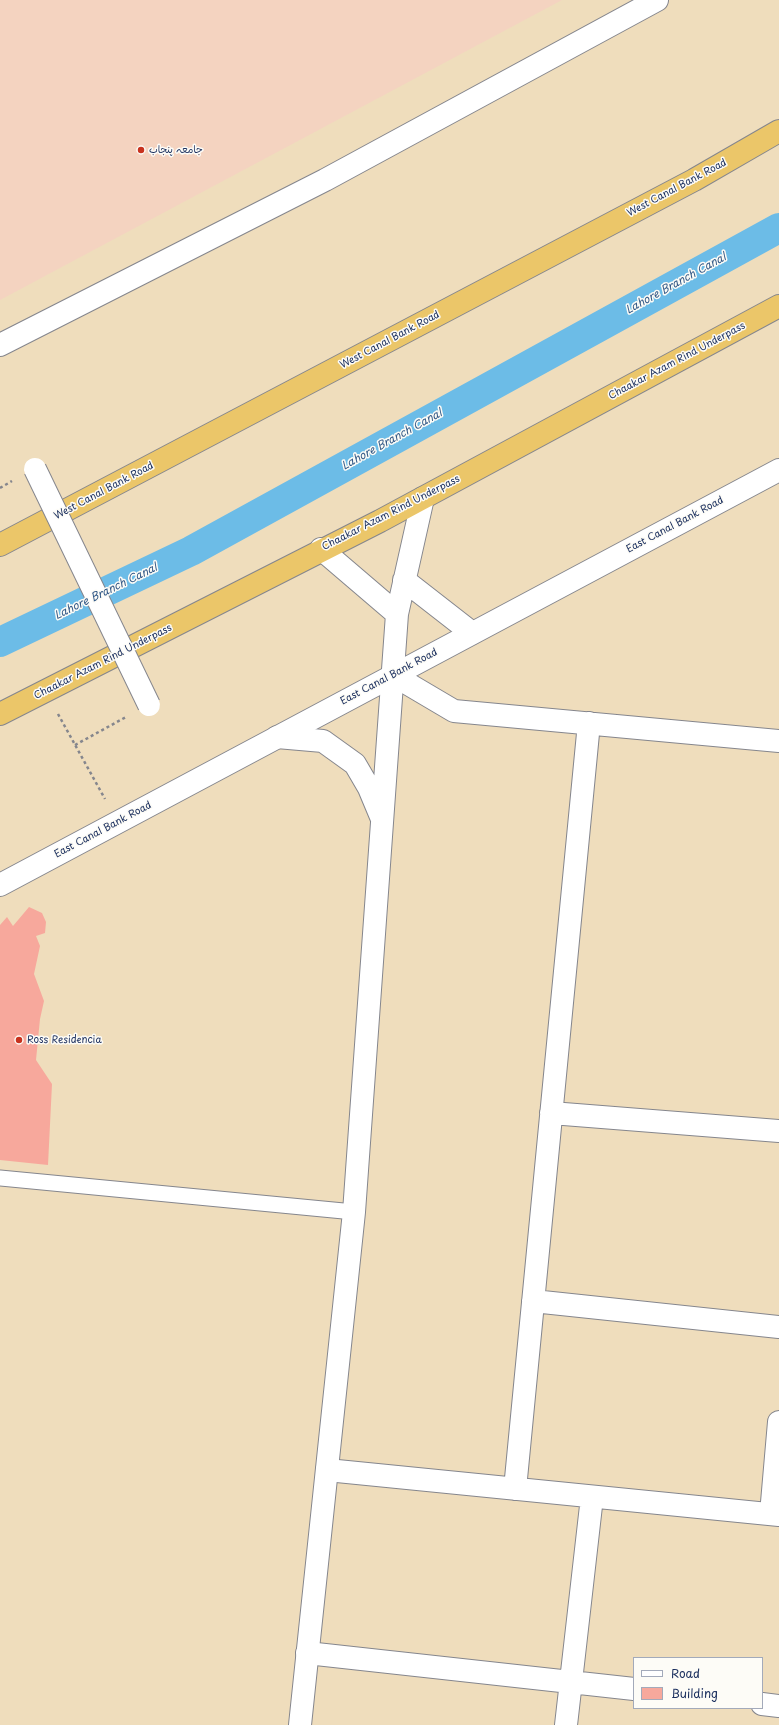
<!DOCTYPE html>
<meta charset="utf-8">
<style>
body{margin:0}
#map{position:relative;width:779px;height:1725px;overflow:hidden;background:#efddbc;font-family:"Playpen Sans",sans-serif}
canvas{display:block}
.legend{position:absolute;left:633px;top:1657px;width:130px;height:52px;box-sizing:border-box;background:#fdfcf7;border:1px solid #a3aaba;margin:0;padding:5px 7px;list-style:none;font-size:12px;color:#1b2f5e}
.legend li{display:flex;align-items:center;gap:8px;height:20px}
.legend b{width:20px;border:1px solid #a3aaba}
</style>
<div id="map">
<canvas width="779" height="1725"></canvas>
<ul class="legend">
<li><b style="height:5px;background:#fff"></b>Road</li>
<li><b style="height:11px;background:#f7a89c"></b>Building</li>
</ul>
</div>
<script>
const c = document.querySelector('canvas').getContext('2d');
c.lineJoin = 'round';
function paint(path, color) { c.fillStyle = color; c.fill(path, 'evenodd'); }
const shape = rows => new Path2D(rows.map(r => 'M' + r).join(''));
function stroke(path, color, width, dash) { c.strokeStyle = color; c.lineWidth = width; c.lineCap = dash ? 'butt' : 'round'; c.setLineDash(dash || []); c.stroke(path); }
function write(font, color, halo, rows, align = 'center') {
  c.font = font + ' "Playpen Sans","Playpen Sans Arabic",sans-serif'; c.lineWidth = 3; c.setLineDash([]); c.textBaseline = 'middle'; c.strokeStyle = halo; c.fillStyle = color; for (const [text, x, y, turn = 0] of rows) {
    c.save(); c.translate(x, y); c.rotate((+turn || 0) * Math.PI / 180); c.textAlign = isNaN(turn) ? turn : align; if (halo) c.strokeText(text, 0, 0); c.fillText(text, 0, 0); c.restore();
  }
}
paint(shape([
 [0,0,562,0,0,300]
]), '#f4d3c0');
stroke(shape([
 [0,642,191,551,779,228]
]), '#6cbce7', 30);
paint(shape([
 [29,907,42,913,46,922,45,933,36,936,40,946,34,974,44,1001,40,1019,36,1060,52,1084,48,1165,0,1160,0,925,7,917,13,926]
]), '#f7a89c');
const service = shape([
 [0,1178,354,1212]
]);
const minor = shape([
 [0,345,325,180,657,0],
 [393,675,454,711,779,741],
 [0,885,779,470],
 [551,1113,779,1131],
 [533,1301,779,1327],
 [327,1470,779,1515],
 [515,1489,589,723],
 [771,1514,779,1422],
 [307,1653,634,1689],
 [762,1704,779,1706],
 [566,1725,592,1497]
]);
const tertiary = shape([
 [404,580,472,633],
 [397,614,423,498],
 [277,737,323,741,355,764,369,788,382,819],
 [300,1725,354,1212,397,614,321,549]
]);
const trunk = shape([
 [0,545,694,180,779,131],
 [0,714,380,521,779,306]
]);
stroke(service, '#85868d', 17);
stroke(minor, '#85868d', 24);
stroke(tertiary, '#85868d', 24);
stroke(trunk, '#85868d', 24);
stroke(shape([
 [0,488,12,481],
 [58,714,105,799],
 [75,745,126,717]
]), '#85868d', 2.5, [3, 3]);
stroke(service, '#fff', 15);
stroke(minor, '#fff', 22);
stroke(tertiary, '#fff', 22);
stroke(trunk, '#ebc669', 22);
const pedestrianBridge = shape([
 [35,469,149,705]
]);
stroke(pedestrianBridge, '#85868d', 24, []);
stroke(pedestrianBridge, '#fff', 22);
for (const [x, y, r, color] of [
 [141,150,4,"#c8321e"],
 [19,1040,4,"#c8321e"]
]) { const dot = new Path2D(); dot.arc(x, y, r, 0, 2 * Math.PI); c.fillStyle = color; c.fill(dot); stroke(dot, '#fdfcf7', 1.5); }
write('10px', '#1b2f5e', '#fdfcf7', [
 ["جامعہ پنجاب",149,150],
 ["Ross Residencia",27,1040]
], 'left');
write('10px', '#1b2f5e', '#fdfcf7', [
 ["West Canal Bank Road",677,188,-28],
 ["West Canal Bank Road",390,340,-28],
 ["Chaakar Azam Rind Underpass",677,361,-28],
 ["West Canal Bank Road",104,491,-28],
 ["Chaakar Azam Rind Underpass",391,513,-27],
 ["East Canal Bank Road",675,525,-28],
 ["Chaakar Azam Rind Underpass",103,662,-27],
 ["East Canal Bank Road",389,677,-28],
 ["East Canal Bank Road",103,830,-28]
]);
write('italic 11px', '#335987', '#fdfcf7', [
 ["Lahore Branch Canal",676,284,-29],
 ["Lahore Branch Canal",392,440,-29],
 ["Lahore Branch Canal",106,592,-26]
]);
</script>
